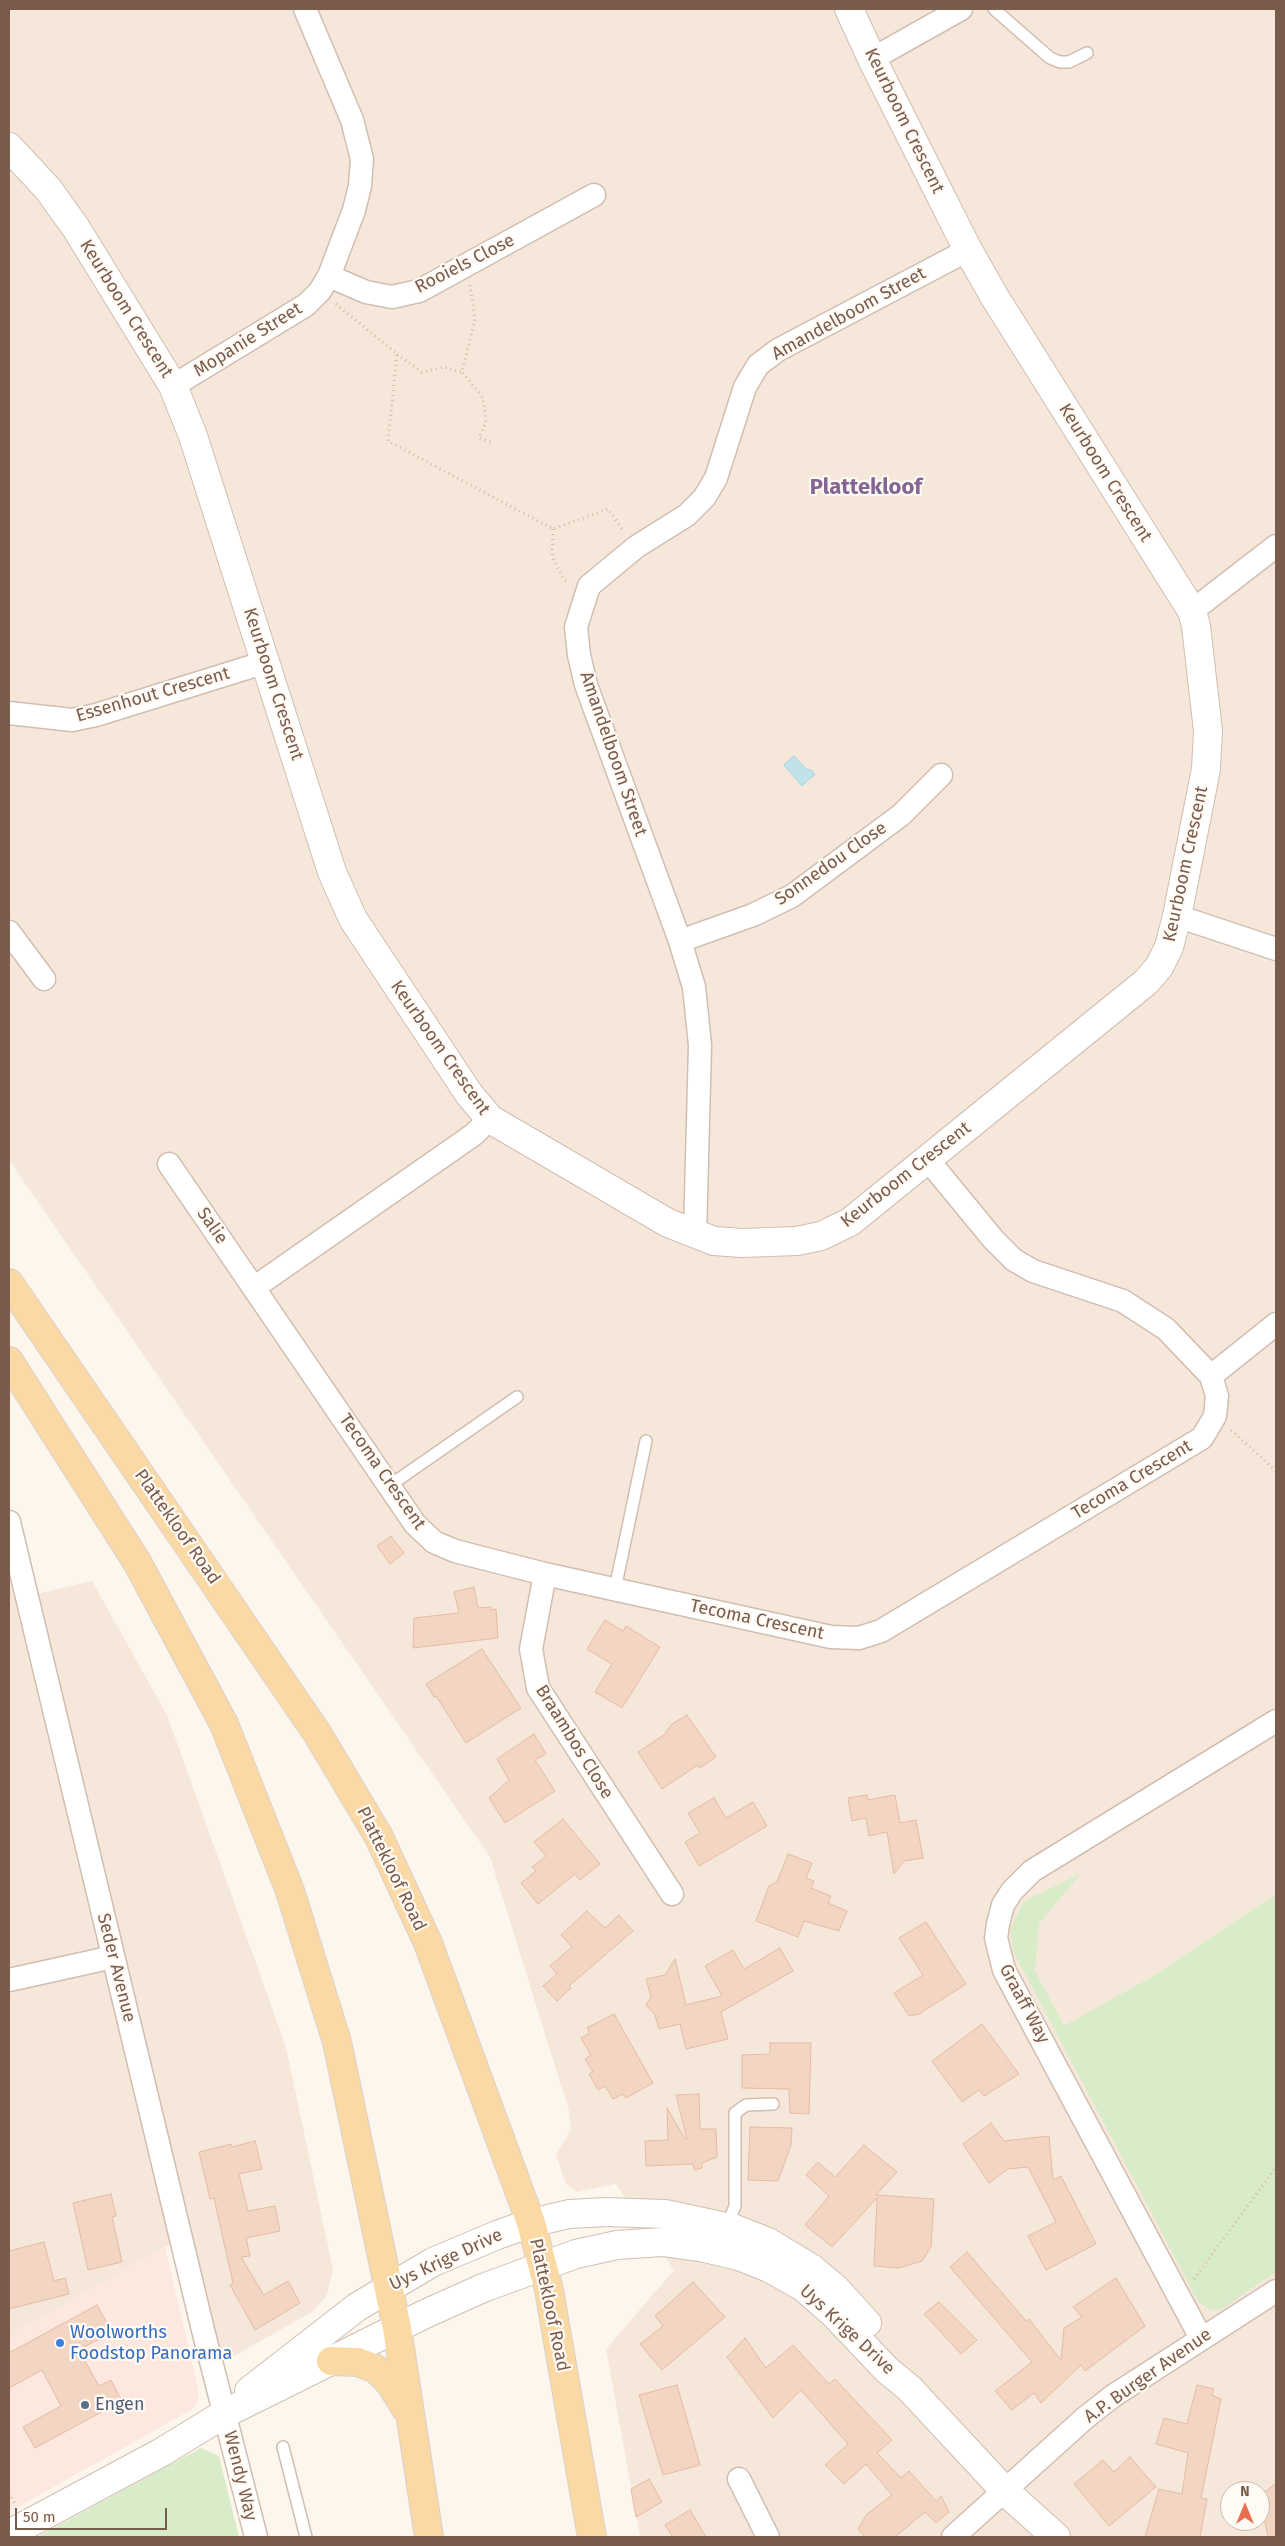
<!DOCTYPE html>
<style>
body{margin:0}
#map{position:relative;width:1285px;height:2546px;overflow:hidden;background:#fdf6ec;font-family:"Fira Sans",sans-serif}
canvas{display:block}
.frame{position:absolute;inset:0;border:10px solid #7a5c4d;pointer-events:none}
.north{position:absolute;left:1220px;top:2481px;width:50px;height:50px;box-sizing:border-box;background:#fffaf3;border:1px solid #cabbb1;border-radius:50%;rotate:0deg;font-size:14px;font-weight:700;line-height:20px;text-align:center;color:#7a5c4d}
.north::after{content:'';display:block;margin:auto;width:18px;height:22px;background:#e76f51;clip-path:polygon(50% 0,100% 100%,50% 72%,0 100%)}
.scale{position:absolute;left:15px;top:2508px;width:152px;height:22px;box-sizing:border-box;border:2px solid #7a5c4d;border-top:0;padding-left:6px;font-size:15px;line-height:18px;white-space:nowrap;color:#7a5c4d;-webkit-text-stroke:4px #fffaf3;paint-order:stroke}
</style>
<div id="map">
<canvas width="1285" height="2546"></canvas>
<div class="frame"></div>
<div class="north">N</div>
<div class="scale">50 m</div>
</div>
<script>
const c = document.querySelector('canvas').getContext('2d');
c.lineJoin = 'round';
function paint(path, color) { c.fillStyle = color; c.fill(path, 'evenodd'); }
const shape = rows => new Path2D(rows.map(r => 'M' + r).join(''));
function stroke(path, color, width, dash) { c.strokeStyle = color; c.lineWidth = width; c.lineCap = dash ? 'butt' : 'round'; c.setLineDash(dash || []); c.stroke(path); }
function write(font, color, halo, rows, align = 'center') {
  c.font = font + ' "Fira Sans",sans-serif'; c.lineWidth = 4.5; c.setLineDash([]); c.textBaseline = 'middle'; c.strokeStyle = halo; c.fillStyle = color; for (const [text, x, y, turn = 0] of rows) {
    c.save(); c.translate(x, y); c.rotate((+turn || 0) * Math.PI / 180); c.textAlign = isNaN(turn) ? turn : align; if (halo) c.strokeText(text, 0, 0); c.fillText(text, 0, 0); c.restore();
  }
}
paint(shape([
 [9,9,1276,9,1276,2537,640,2537,606,2349,674,2270,616,2184,576,2192,565,2182,556,2154,571,2130,569,2111,490,1857,9,1160],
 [1230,2491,1260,2491,1260,2521,1230,2521],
 [9,1514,28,1596,92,1581,167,1715,286,2047,333,2270,327,2295,312,2312,211,2369,181,2243,165,2247,9,2337]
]), '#f5e8da');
paint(shape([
 [165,2247,199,2392,197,2402,191,2410,9,2512,9,2337]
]), '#fde8e0');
paint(shape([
 [1081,1873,1039,1924,1035,1971,1064,2026,1157,1974,1276,1894,1276,2272,1220,2310,1210,2310,1198,2301,1014,1953,1010,1930,1023,1902],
 [201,2448,219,2456,239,2537,37,2537]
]), '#d8ecc9');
const water = shape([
 [794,756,806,769,811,770,815,774,802,786,784,765,794,756]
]);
paint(water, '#bfe3e8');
stroke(water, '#a5d3da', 1);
const building = shape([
 [391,1536,404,1553,390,1564,377,1546,391,1536],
 [474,1587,478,1608,491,1607,491,1610,496,1609,498,1638,413,1648,414,1618,459,1613,454,1592,474,1587],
 [605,1620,623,1631,626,1626,660,1647,622,1708,595,1692,612,1664,587,1649,605,1620],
 [482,1649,521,1708,466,1743,436,1696,434,1697,426,1684,482,1649],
 [687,1715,716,1757,700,1768,698,1765,662,1789,638,1752,664,1735,672,1724,687,1715],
 [534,1734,546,1754,535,1760,555,1791,505,1823,489,1798,509,1780,497,1759,534,1734],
 [867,1795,868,1800,895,1795,900,1823,916,1820,923,1858,904,1861,894,1874,887,1832,869,1836,866,1818,852,1821,848,1798,867,1795],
 [714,1798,726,1818,753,1802,767,1826,699,1866,685,1842,700,1833,688,1813,714,1798],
 [563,1819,600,1864,580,1880,575,1874,538,1904,521,1883,536,1871,532,1867,546,1856,534,1842,563,1819],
 [788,1854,812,1863,806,1878,814,1881,811,1888,831,1896,828,1903,847,1911,839,1931,804,1921,798,1937,756,1921,769,1886,777,1882,788,1854],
 [587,1911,605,1928,619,1915,633,1931,569,1986,571,1988,557,2001,543,1986,557,1974,550,1966,572,1947,561,1935,587,1911],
 [926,1922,966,1984,919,2014,909,2016,894,1993,923,1975,899,1938,926,1922],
 [780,1948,793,1971,721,2012,728,2039,686,2049,680,2024,659,2029,655,2015,646,2005,651,1997,646,1979,665,1975,675,1959,686,2005,722,1996,705,1966,733,1950,744,1969,780,1948],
 [614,2014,653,2083,626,2098,623,2094,613,2099,605,2086,598,2090,589,2074,593,2072,585,2059,591,2055,581,2038,590,2033,587,2028,614,2014],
 [982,2024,1019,2074,984,2096,979,2090,962,2102,932,2061,982,2024],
 [770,2043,811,2043,809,2114,790,2113,789,2089,742,2088,742,2055,770,2054,770,2043],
 [699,2094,700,2129,716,2129,717,2157,702,2163,702,2168,694,2170,693,2164,646,2166,645,2141,668,2140,667,2108,685,2139,687,2139,676,2095,699,2094],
 [991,2123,1004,2141,1049,2136,1053,2180,1061,2176,1096,2244,1046,2270,1028,2236,1056,2222,1028,2167,1008,2169,989,2183,963,2144,991,2123],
 [750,2127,792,2128,791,2145,778,2181,748,2180,750,2127],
 [255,2141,262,2169,239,2174,248,2211,275,2206,280,2231,246,2238,250,2256,241,2257,264,2295,288,2281,300,2303,255,2330,230,2285,233,2283,214,2198,210,2199,199,2152,231,2144,232,2147,255,2141],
 [864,2145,897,2172,876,2195,934,2199,931,2247,922,2261,899,2268,874,2266,877,2198,832,2247,805,2225,829,2196,806,2175,818,2162,835,2177,864,2145],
 [111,2194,116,2216,112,2217,122,2262,88,2270,73,2203,111,2194],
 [44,2242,54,2281,65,2278,69,2294,9,2309,9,2251,44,2242],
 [967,2252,1026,2321,1029,2319,1061,2360,1064,2328,1082,2317,1073,2307,1116,2278,1145,2326,1085,2371,1081,2365,1041,2403,1034,2393,1012,2410,995,2391,1032,2362,950,2267,967,2252],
 [693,2282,725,2317,662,2370,640,2344,663,2326,655,2316,693,2282],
 [939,2302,977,2340,961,2354,924,2314,939,2302],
 [97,2305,112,2332,79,2350,99,2386,111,2380,122,2401,35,2448,23,2427,61,2406,42,2370,9,2388,9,2353,97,2305],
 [745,2338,766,2368,793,2345,829,2384,835,2379,892,2440,877,2453,901,2478,909,2471,936,2501,941,2496,949,2512,936,2523,925,2512,895,2537,865,2537,858,2529,867,2514,892,2495,866,2464,844,2484,825,2465,848,2444,801,2390,773,2418,727,2357,745,2338],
 [677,2385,700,2465,663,2475,639,2395,677,2385],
 [1197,2385,1214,2389,1212,2395,1221,2399,1201,2498,1207,2499,1200,2537,1145,2537,1159,2489,1182,2494,1188,2453,1156,2444,1164,2418,1187,2424,1197,2385],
 [1130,2457,1156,2487,1109,2526,1074,2484,1103,2460,1114,2472,1130,2457],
 [649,2479,662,2502,636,2517,631,2489,649,2479],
 [1276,2483,1276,2537,1268,2537,1260,2496,1276,2483],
 [690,2510,706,2537,673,2537,665,2525,690,2510]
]);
paint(building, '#f3d5c3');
stroke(building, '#e6bba3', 1);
const service = shape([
 [994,9,1050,58,1060,62,1069,62,1087,53],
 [389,1486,517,1397],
 [615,1589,646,1441],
 [721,2224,731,2216,735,2206,735,2113,746,2105,773,2104],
 [283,2447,306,2537]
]);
const minor = shape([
 [872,59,961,9],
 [329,276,366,292,392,297,419,291,594,195],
 [173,386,306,305,320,291,329,276,354,210,360,186,362,159,352,120,305,9],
 [1192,611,1276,546],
 [9,713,72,720,96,715,266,662],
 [1177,916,1276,949],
 [9,932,44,979],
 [680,941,753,915,792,896,901,815,941,775],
 [169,1164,415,1524,434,1542,455,1551,545,1574,831,1637,859,1638,881,1631,1202,1438,1215,1416,1217,1396,1211,1376,1166,1329,1123,1301,1033,1271,1014,1260,993,1239,928,1160],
 [695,1235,700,1045,694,987,680,941,586,685,579,655,576,627,589,586,636,547,687,515,704,498,716,478,745,387,758,365,778,350,968,250],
 [255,1287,473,1135,490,1119],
 [1211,1376,1276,1324],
 [9,1522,203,2330,256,2537],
 [545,1574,531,1649,538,1688,672,1894],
 [9,1980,113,1957],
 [1201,2338,1004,1970,996,1938,998,1924,1003,1905,1012,1891,1032,1871,1276,1721],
 [739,2479,768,2537],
 [953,2537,1085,2418,1113,2396,1276,2291]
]);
const tertiary = shape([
 [9,147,48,189,76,228,173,386,193,436,332,872,353,919,469,1094,490,1119,668,1223,714,1241,742,1243,797,1241,821,1236,850,1222,1146,982,1159,967,1169,947,1177,916,1206,769,1208,731,1196,626,1192,611,994,296,968,250,872,59,849,9],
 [249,2391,357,2307,433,2262,497,2235,531,2223,569,2214,606,2212,665,2214,735,2229,768,2242,811,2268,835,2288,867,2323],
 [9,2534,162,2452,224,2414,425,2314,483,2288,576,2254,617,2245,663,2242,705,2248,739,2256,769,2268,803,2287,834,2314,887,2370,909,2388,1005,2491,1056,2537]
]);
const primary = shape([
 [9,1283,317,1733,379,1837,428,1943,531,2223,549,2290,592,2537],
 [9,1361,137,1562,224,1724,290,1891,337,2042,397,2328,429,2537],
 [331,2361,358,2362,376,2369,390,2383,406,2409]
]);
stroke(service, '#d1beb0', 14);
stroke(minor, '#d1beb0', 25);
stroke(tertiary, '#d1beb0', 30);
stroke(primary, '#dad1cd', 30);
stroke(shape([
 [470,285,475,319,462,372,483,398,486,422,479,438,494,443],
 [336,304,397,354,388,441,553,529,608,509,623,530],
 [397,354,422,372,444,367,462,372],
 [553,529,552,556,564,580,569,582],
 [1231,1430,1276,1471],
 [1194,2279,1276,2167],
 [9,2493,15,2504]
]), '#d9b8a5', 3, [1, 4]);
stroke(service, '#fff', 11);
stroke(minor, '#fff', 22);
stroke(tertiary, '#fff', 28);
stroke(primary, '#fbd9a5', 28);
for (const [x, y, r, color] of [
 [60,2343,5,"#3f7fe0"],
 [85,2405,5,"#5c6f8a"]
]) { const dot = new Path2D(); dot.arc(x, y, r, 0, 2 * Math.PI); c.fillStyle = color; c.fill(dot); stroke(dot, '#fffaf3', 2); }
write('18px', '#7a5c4d', '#fffaf3', [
 ["Keurboom Crescent",904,121,64],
 ["Rooiels Close",465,264,-27],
 ["Keurboom Crescent",126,309,58],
 ["Amandelboom Street",849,314,-29],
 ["Mopanie Street",248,340,-32],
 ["Keurboom Crescent",1105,473,58],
 ["Keurboom Crescent",273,684,72],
 ["Essenhout Crescent",153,695,-16],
 ["Amandelboom Street",613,754,71],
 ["Sonnedou Close",831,864,-35],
 ["Keurboom Crescent",1186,864,-78],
 ["Keurboom Crescent",440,1048,55],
 ["Keurboom Crescent",906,1175,-38],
 ["Salie",212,1226,55],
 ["Tecoma Crescent",382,1472,55],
 ["Tecoma Crescent",1132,1480,-31],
 ["Plattekloof Road",177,1527,55],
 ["Tecoma Crescent",757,1620,12],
 ["Braambos Close",574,1742,58],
 ["Plattekloof Road",391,1869,64],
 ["Seder Avenue",116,1968,76],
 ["Graaff Way",1024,2004,62],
 ["Uys Krige Drive",446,2260,-25],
 ["Plattekloof Road",549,2305,78],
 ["Uys Krige Drive",847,2330,43],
 ["A.P. Burger Avenue",1148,2376,-35],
 ["Wendy Way",240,2476,76]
]);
write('18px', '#366cbe', '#fffaf3', [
 ["Woolworths",70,2333],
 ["Foodstop Panorama",70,2354]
], 'left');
write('18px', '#4e5e75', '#fffaf3', [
 ["Engen",95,2405]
], 'left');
write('bold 22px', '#846695', '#fffaf3', [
 ["Plattekloof",866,488]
]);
</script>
